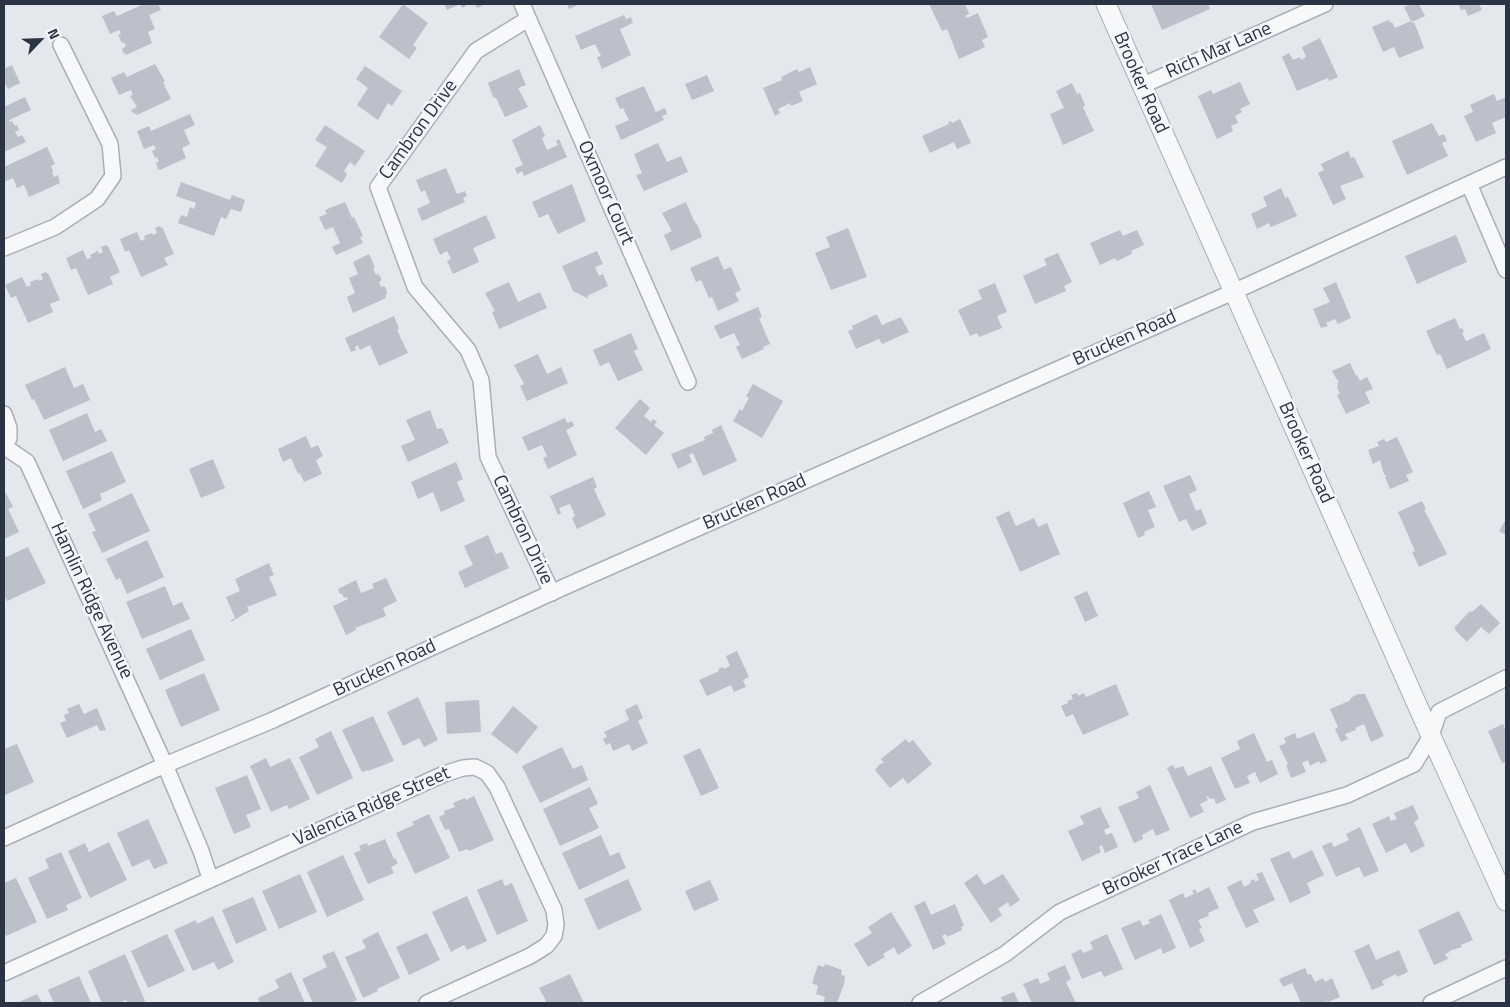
<!DOCTYPE html>
<style>
body{margin:0}
#map{position:relative;width:1510px;height:1007px;overflow:hidden;background:#e4e7ec;font-family:"Titillium Web",sans-serif}
canvas{display:block}
.frame{position:absolute;inset:0;border:5px solid #2b3445;pointer-events:none}
.north{position:absolute;left:15px;top:15px;width:50px;height:50px;-webkit-text-stroke:4px #f4f6f9;paint-order:stroke;rotate:66deg;font-size:14px;font-weight:700;line-height:20px;text-align:center;color:#2b3445}
.north::after{content:'';display:block;margin:auto;width:18px;height:22px;background:#2b3445;clip-path:polygon(50% 0,100% 100%,50% 72%,0 100%)}
</style>
<div id="map">
<canvas width="1510" height="1007"></canvas>
<div class="frame"></div>
<div class="north">N</div>
</div>
<script>
const c = document.querySelector('canvas').getContext('2d');
c.lineJoin = 'round';
function paint(path, color) { c.fillStyle = color; c.fill(path, 'evenodd'); }
const shape = rows => new Path2D(rows.map(r => 'M' + r).join(''));
function stroke(path, color, width, dash) { c.strokeStyle = color; c.lineWidth = width; c.lineCap = dash ? 'butt' : 'round'; c.setLineDash(dash || []); c.stroke(path); }
function write(font, color, halo, rows, align = 'center') {
  c.font = font + ' "Titillium Web",sans-serif'; c.lineWidth = 5; c.setLineDash([]); c.textBaseline = 'middle'; c.strokeStyle = halo; c.fillStyle = color; for (const [text, x, y, turn = 0] of rows) {
    c.save(); c.translate(x, y); c.rotate((+turn || 0) * Math.PI / 180); c.textAlign = isNaN(turn) ? turn : align; if (halo) c.strokeText(text, 0, 0); c.fillText(text, 0, 0); c.restore();
  }
}
paint(shape([
 [144,4,158,4,161,10,149,15,155,29,148,32,152,43,126,55,125,53,124,54,122,49,126,46,124,42,122,43,118,35,121,34,119,30,110,34,102,16,114,11,117,16],
 [403,4,428,23,413,45,417,48,409,59,379,37],
 [444,4,465,4,466,6,462,8,460,4,447,10],
 [475,4,486,4,477,8],
 [567,4,580,4,569,9],
 [929,4,965,4,969,14,965,16,967,18,978,13,988,37,982,40,985,47,959,59,947,29,942,31],
 [1151,4,1208,4,1210,9,1162,30],
 [1412,4,1419,4,1425,16,1414,21,1411,21,1412,23,1414,22,1424,48,1399,58,1394,47,1383,52,1372,27,1389,20,1390,23,1392,22,1395,28,1411,21,1404,7],
 [1458,4,1479,4,1482,10,1468,16,1465,9,1461,10],
 [624,15,626,19,631,17,633,23,620,29,631,55,602,69,597,57,601,56,595,44,581,50,575,36],
 [1320,38,1338,77,1329,81,1328,78,1297,91,1282,57,1289,53,1293,60,1300,57,1301,60,1306,57,1302,47],
 [155,64,165,81,163,82,171,99,137,115,136,113,134,114,131,110,137,107,130,96,133,95,131,90,119,95,111,78,124,72,127,77],
 [12,65,20,83,8,89,5,83,4,83,4,69],
 [365,66,402,91,392,106,388,103,378,120,357,105,368,88,356,79],
 [810,67,817,84,799,92,803,101,791,106,790,103,778,109,780,113,775,116,763,88,782,80,781,77,797,69,799,72],
 [519,69,526,85,518,88,528,107,505,117,496,98,493,97,488,83],
 [707,75,714,91,692,100,685,84],
 [1240,82,1250,104,1240,109,1242,112,1235,116,1238,123,1231,126,1233,131,1217,139,1198,96,1211,90,1213,94],
 [1072,83,1077,94,1080,93,1085,105,1083,107,1094,131,1063,145,1050,114,1064,108,1056,91],
 [644,86,656,112,665,108,667,114,662,116,664,120,621,140,615,126,629,120,623,108,620,109,615,98],
 [1494,94,1497,101,1506,97,1506,117,1492,123,1496,133,1476,142,1464,116,1473,112,1470,105],
 [25,97,31,110,9,120,10,122,12,121,15,126,17,125,19,130,15,132,18,137,22,135,26,142,4,152,4,107],
 [190,114,195,125,184,130,190,144,182,148,186,158,160,170,158,169,156,163,159,161,157,157,155,158,152,151,156,149,154,145,144,149,137,131,149,126,151,131],
 [960,119,971,143,957,149,954,142,930,153,922,136,949,124,948,122,951,121,952,123],
 [1432,123,1439,136,1444,134,1447,141,1442,143,1448,156,1407,175,1392,141],
 [325,125,365,151,355,166,350,162,344,171,347,174,342,183,315,166,327,147,315,140],
 [540,125,545,136,542,138,547,150,558,145,556,141,559,139,567,157,524,176,522,171,517,174,515,168,523,165,512,140],
 [658,143,667,162,681,156,688,172,644,191,636,175,642,173,634,154],
 [47,147,55,164,51,166,53,171,52,172,54,177,58,175,60,183,29,197,24,185,17,188,13,178,4,182,4,167],
 [1348,151,1351,158,1354,157,1364,177,1340,186,1346,199,1333,205,1318,173,1324,170,1321,164],
 [446,168,457,194,465,191,467,196,463,198,465,202,422,221,417,209,430,203,425,190,421,192,416,180],
 [181,182,230,200,232,195,245,200,241,212,231,209,226,219,221,217,214,236,178,223,181,215,187,217,190,207,194,209,196,203,176,196],
 [572,184,586,221,558,234,548,214,539,218,532,202],
 [1281,188,1285,198,1288,197,1297,216,1271,227,1269,223,1257,229,1251,214,1267,206,1263,197],
 [345,202,352,218,354,217,363,236,360,237,363,243,336,255,332,247,340,243,333,227,325,230,319,217,327,214,325,210],
 [686,202,694,221,698,226,702,237,671,251,664,235,672,231,662,213],
 [486,215,496,238,473,248,479,262,453,274,447,261,451,259,447,251,440,255,433,239],
 [160,226,161,228,162,227,174,254,164,258,168,265,141,277,129,250,125,252,120,239,137,232,141,241,145,239,144,236,152,233,153,235,157,233,155,228],
 [848,228,867,277,831,290,815,253,830,247,826,237],
 [1120,230,1123,236,1137,230,1144,245,1131,251,1132,254,1117,261,1115,258,1100,265,1090,243],
 [1456,235,1467,262,1417,284,1405,256],
 [106,245,107,246,108,246,120,272,110,277,113,284,88,295,76,268,71,270,66,258,83,250,87,259,91,258,90,255,98,251,99,254,103,252,101,247],
 [597,251,603,264,595,267,599,276,603,274,608,286,587,296,589,299,573,291,562,266],
 [1058,253,1072,282,1064,286,1066,291,1035,304,1023,276,1047,265,1044,259],
 [369,254,375,267,373,268,376,275,378,274,381,278,381,281,379,282,381,287,384,286,386,288,387,294,385,296,386,298,353,313,347,297,355,293,349,278,358,274,353,262],
 [718,256,724,270,731,267,741,290,735,293,739,301,718,311,712,297,709,298,701,280,696,282,690,268],
 [46,272,47,274,48,273,60,300,50,304,53,312,28,323,16,296,11,298,5,285,22,277,27,287,31,285,30,282,38,279,39,281,43,279,41,274],
 [509,282,518,302,540,292,547,308,499,329,492,312,495,311,485,293],
 [1336,282,1351,318,1338,324,1335,319,1326,323,1328,326,1321,328,1313,309,1330,302,1323,288],
 [995,283,1007,312,997,316,1002,328,979,337,977,333,970,336,958,310,982,299,978,290],
 [758,307,762,317,759,318,770,344,763,347,764,349,742,359,736,347,740,345,734,333,720,339,714,326],
 [875,315,877,315,882,325,901,317,909,332,882,344,879,339,856,349,848,331,853,329,852,326],
 [394,316,399,329,397,330,408,353,379,366,370,345,360,350,358,345,355,347,356,350,351,352,345,338],
 [1455,318,1460,329,1462,328,1464,332,1462,333,1466,341,1484,333,1491,349,1447,369,1440,354,1437,355,1426,331],
 [631,333,638,349,634,351,643,370,618,381,609,362,600,366,593,350],
 [538,354,547,374,561,367,568,383,527,401,520,386,524,384,514,365],
 [1350,363,1356,376,1357,375,1360,381,1367,377,1373,389,1365,392,1370,403,1346,414,1337,395,1340,394,1337,387,1338,387,1337,383,1339,383,1332,371],
 [65,367,74,388,83,384,90,400,44,420,34,399,32,400,25,385],
 [753,384,783,401,762,438,733,421,740,409,742,411,749,398,746,396],
 [640,399,650,408,644,416,651,422,653,419,657,422,654,425,664,433,646,455,615,428],
 [430,410,437,429,442,428,449,443,408,462,401,446,415,440,406,420],
 [87,413,95,432,101,429,107,441,63,461,49,430],
 [565,418,567,423,572,421,574,426,566,430,577,455,548,469,543,458,547,456,542,445,528,451,522,437],
 [721,425,737,461,703,476,693,453,689,455,692,462,678,469,671,454,705,440,704,437,713,433,712,430],
 [306,436,311,448,318,445,323,456,316,460,322,474,304,482,300,473,298,474,291,458,283,462,278,449],
 [1397,437,1413,472,1406,475,1409,481,1390,489,1385,477,1387,476,1384,474,1380,460,1373,464,1368,450,1379,446,1377,442,1384,439,1386,442],
 [112,451,126,482,100,494,102,500,83,509,66,471],
 [213,459,225,488,201,498,189,469],
 [456,462,463,479,457,482,465,501,441,512,433,492,418,499,411,482],
 [1190,475,1197,490,1189,494,1196,511,1201,509,1207,524,1192,531,1186,519,1179,522,1163,486],
 [593,477,597,487,594,489,606,515,577,529,572,518,575,516,570,504,559,508,561,513,558,515,550,496],
 [1149,491,1156,507,1148,510,1155,527,1144,532,1145,535,1138,538,1123,503],
 [6,493,13,507,8,509,19,532,4,539,4,494],
 [132,493,150,531,102,553,92,532,96,531,88,514],
 [1422,501,1426,509,1424,510,1429,519,1447,554,1419,567,1412,552,1415,551,1398,512],
 [1009,511,1016,526,1034,518,1038,527,1047,523,1060,554,1020,572,996,517],
 [1506,519,1506,535,1499,531],
 [488,535,496,554,502,552,509,568,465,588,458,572,473,565,464,546],
 [147,540,164,577,127,594,120,578,116,580,106,559],
 [28,547,46,583,7,601,4,594,4,558],
 [269,563,274,575,269,577,277,595,247,607,249,611,231,622,231,620,235,618,226,597,240,591,235,579],
 [386,578,397,601,383,608,386,616,355,628,356,630,346,635,333,606,348,599,347,597,344,598,342,594,340,594,338,589,356,580,361,593,374,588,372,584],
 [165,586,173,606,182,602,190,619,142,639,126,602],
 [1087,591,1098,616,1085,622,1074,597],
 [1481,604,1500,623,1489,634,1481,627,1467,642,1455,630,1456,629,1454,628,1470,611,1472,612],
 [191,629,205,660,160,680,146,649],
 [737,651,749,677,743,680,746,687,734,692,731,685,707,696,699,680,719,671,718,669,723,667,724,669,730,666,726,656],
 [204,673,220,710,181,727,165,690],
 [1116,684,1129,715,1083,735,1073,714,1066,717,1061,706,1068,703,1067,701,1073,699,1071,695,1077,693,1078,696,1084,693,1086,697],
 [1358,694,1365,694,1384,736,1371,742,1364,724,1355,728,1356,730,1345,734,1348,739,1341,742,1335,729,1338,727,1330,709,1349,701,1352,697],
 [418,697,438,740,424,747,419,738,403,746,387,712],
 [479,700,481,732,447,734,445,702],
 [79,704,84,714,97,708,106,730,100,731,97,725,67,738,60,723,66,721,64,715,69,713,67,709],
 [637,704,643,718,638,721,648,743,632,751,629,744,613,751,610,743,606,745,603,739,607,737,604,732,629,720,625,710],
 [513,706,538,727,517,754,491,734],
 [373,716,394,761,368,771,368,770,362,772,342,730],
 [1503,724,1505,729,1506,729,1506,762,1502,763,1488,731],
 [331,731,353,778,317,795,299,757,319,747,315,739],
 [1314,732,1327,761,1320,764,1319,761,1310,766,1308,760,1302,763,1306,772,1291,778,1286,765,1288,764,1279,746,1286,743,1284,738,1295,733,1297,739],
 [1254,733,1267,762,1272,760,1278,774,1260,783,1255,772,1247,776,1250,783,1235,789,1221,758,1240,749,1237,741],
 [906,739,909,743,913,740,932,764,908,784,903,778,890,788,875,770,880,764,884,763,881,759],
 [17,744,34,782,5,795,4,749],
 [562,747,573,769,582,765,588,780,540,803,522,766],
 [700,748,719,788,701,796,683,756],
 [266,758,270,767,290,758,310,799,289,809,287,805,271,812,250,766],
 [1173,765,1175,769,1183,766,1188,776,1211,766,1226,800,1216,804,1214,798,1210,799,1208,796,1206,797,1208,800,1200,804,1204,812,1190,818,1167,768],
 [247,775,261,809,246,815,251,827,234,834,215,788],
 [1150,785,1170,830,1156,836,1153,829,1142,835,1143,839,1134,843,1118,807,1139,798,1136,792],
 [590,787,598,804,589,808,599,828,560,846,543,809],
 [474,796,494,840,469,851,467,849,459,852,449,829,445,830,439,817,445,814,444,811,455,807,453,803,465,798,466,800],
 [1413,805,1419,819,1414,822,1425,846,1411,853,1406,843,1386,853,1372,824,1389,816,1391,821,1397,819,1394,813],
 [1100,807,1110,827,1104,830,1106,835,1112,833,1118,847,1105,853,1102,845,1099,847,1101,852,1082,861,1068,831,1084,824,1080,816],
 [429,814,450,858,415,874,396,833,414,825,412,822],
 [148,819,168,863,154,869,149,859,132,867,117,833],
 [1360,827,1379,871,1364,877,1359,867,1336,877,1322,846,1331,842,1334,847,1349,840,1346,834],
 [601,835,610,856,619,852,626,868,579,890,562,853],
 [385,839,394,859,395,858,398,863,391,867,394,873,368,884,354,853,361,850,359,846,367,843,368,846],
 [109,842,127,880,90,898,68,851,85,843,89,852],
 [1312,850,1324,875,1307,883,1311,893,1290,903,1270,859,1289,851,1293,859],
 [61,852,82,898,66,905,68,910,47,919,28,878,49,868,45,859],
 [343,855,364,900,327,917,307,872],
 [1262,872,1275,900,1253,910,1259,922,1246,928,1227,887,1241,880,1244,887,1251,883,1250,881,1254,879,1255,882,1259,880,1256,874],
 [300,874,317,912,279,929,262,891],
 [977,874,984,885,1003,874,1020,900,1010,907,1008,902,998,909,1002,915,991,923,964,883],
 [16,878,37,922,6,936,4,931,4,883],
 [502,879,505,886,512,883,528,921,497,935,477,890],
 [628,879,642,910,598,930,584,899],
 [710,880,719,900,694,911,685,891],
 [1209,887,1219,908,1208,913,1209,916,1198,920,1202,928,1199,929,1205,941,1190,948,1169,900,1183,893,1185,898,1194,894,1192,891,1195,889,1197,893],
 [467,896,487,941,467,950,464,945,451,952,432,912],
 [253,897,267,930,236,944,222,910],
 [925,901,931,915,955,904,964,926,961,927,962,930,947,937,946,934,942,936,946,944,933,950,914,906],
 [1459,911,1473,940,1461,945,1462,947,1449,951,1450,952,1445,954,1448,959,1434,965,1418,930],
 [891,912,912,946,898,955,894,947,883,954,885,957,868,967,854,944,872,933,868,927],
 [1161,914,1176,948,1163,954,1161,948,1135,960,1121,928,1140,920,1143,926,1150,923,1148,920],
 [213,916,234,962,218,970,214,962,193,971,174,930,196,920,197,924],
 [378,932,400,978,377,989,378,991,363,998,345,957,366,948,362,940],
 [427,933,440,960,409,975,396,947],
 [167,934,185,971,148,988,131,951],
 [1107,934,1123,969,1104,977,1101,971,1082,979,1071,954,1081,949,1083,953,1093,949,1090,942],
 [1369,944,1376,960,1399,950,1408,972,1397,977,1396,974,1382,981,1384,985,1372,990,1354,951],
 [334,951,357,1000,350,1003,313,1003,302,979,327,967,322,956],
 [125,954,145,1001,141,1003,128,1003,126,1000,118,1003,102,1003,88,971],
 [825,964,842,970,841,975,845,976,844,984,837,1003,823,1003,825,997,816,994,818,986,812,983,818,965,824,967],
 [1065,965,1071,979,1066,982,1076,1003,1032,1003,1023,984,1038,978,1040,984,1050,980,1047,973],
 [1305,968,1308,975,1311,974,1315,982,1323,978,1325,982,1332,978,1340,997,1328,1002,1327,1001,1321,1003,1301,1003,1292,983,1283,987,1279,979],
 [291,972,305,1003,260,1003,258,998,279,988,275,980],
 [570,974,584,1003,547,1003,539,988],
 [79,976,91,1003,54,1003,48,990],
 [1014,992,1019,1003,1003,1003,1001,997],
 [37,994,42,1003,17,1003]
]), '#bbc0ca');
const minor = shape([
 [522,4,688,382],
 [528,19,476,51,378,187,415,287,468,350,481,380,488,457,552,593],
 [1141,86,1325,4],
 [1469,184,1506,270],
 [4,248,55,227,97,199,113,176,110,144,61,45],
 [4,414,9,428,9,438,4,449],
 [5,447,27,462,165,765,201,851,210,878],
 [4,838,165,765,273,720,564,587,1233,292,1506,167],
 [4,973,444,774,463,768,475,767,487,773,497,787,554,910,556,925,554,936,546,946,530,956,427,1003],
 [920,1003,1005,954,1060,912,1253,822,1347,795,1414,764,1431,736,1439,712,1506,678],
 [1431,1003,1506,968]
]);
const tertiary = shape([
 [1106,4,1431,736,1506,901]
]);
stroke(minor, '#a9aeb7', 18);
stroke(tertiary, '#a9aeb7', 21);
stroke(minor, '#f7f8fa', 15);
stroke(tertiary, '#f7f8fa', 19);
write('19px', '#2b3445', '#f4f6f9', [
 ["Rich Mar Lane",1219,51,-24],
 ["Brooker Road",1140,83,66],
 ["Cambron Drive",419,130,-54],
 ["Oxmoor Court",605,193,66],
 ["Brucken Road",1125,339,-24],
 ["Brooker Road",1305,453,66],
 ["Brucken Road",755,503,-24],
 ["Cambron Drive",522,530,65],
 ["Hamlin Ridge Avenue",91,601,65],
 ["Brucken Road",385,669,-25],
 ["Valencia Ridge Street",372,807,-24],
 ["Brooker Trace Lane",1173,859,-25]
]);
</script>
